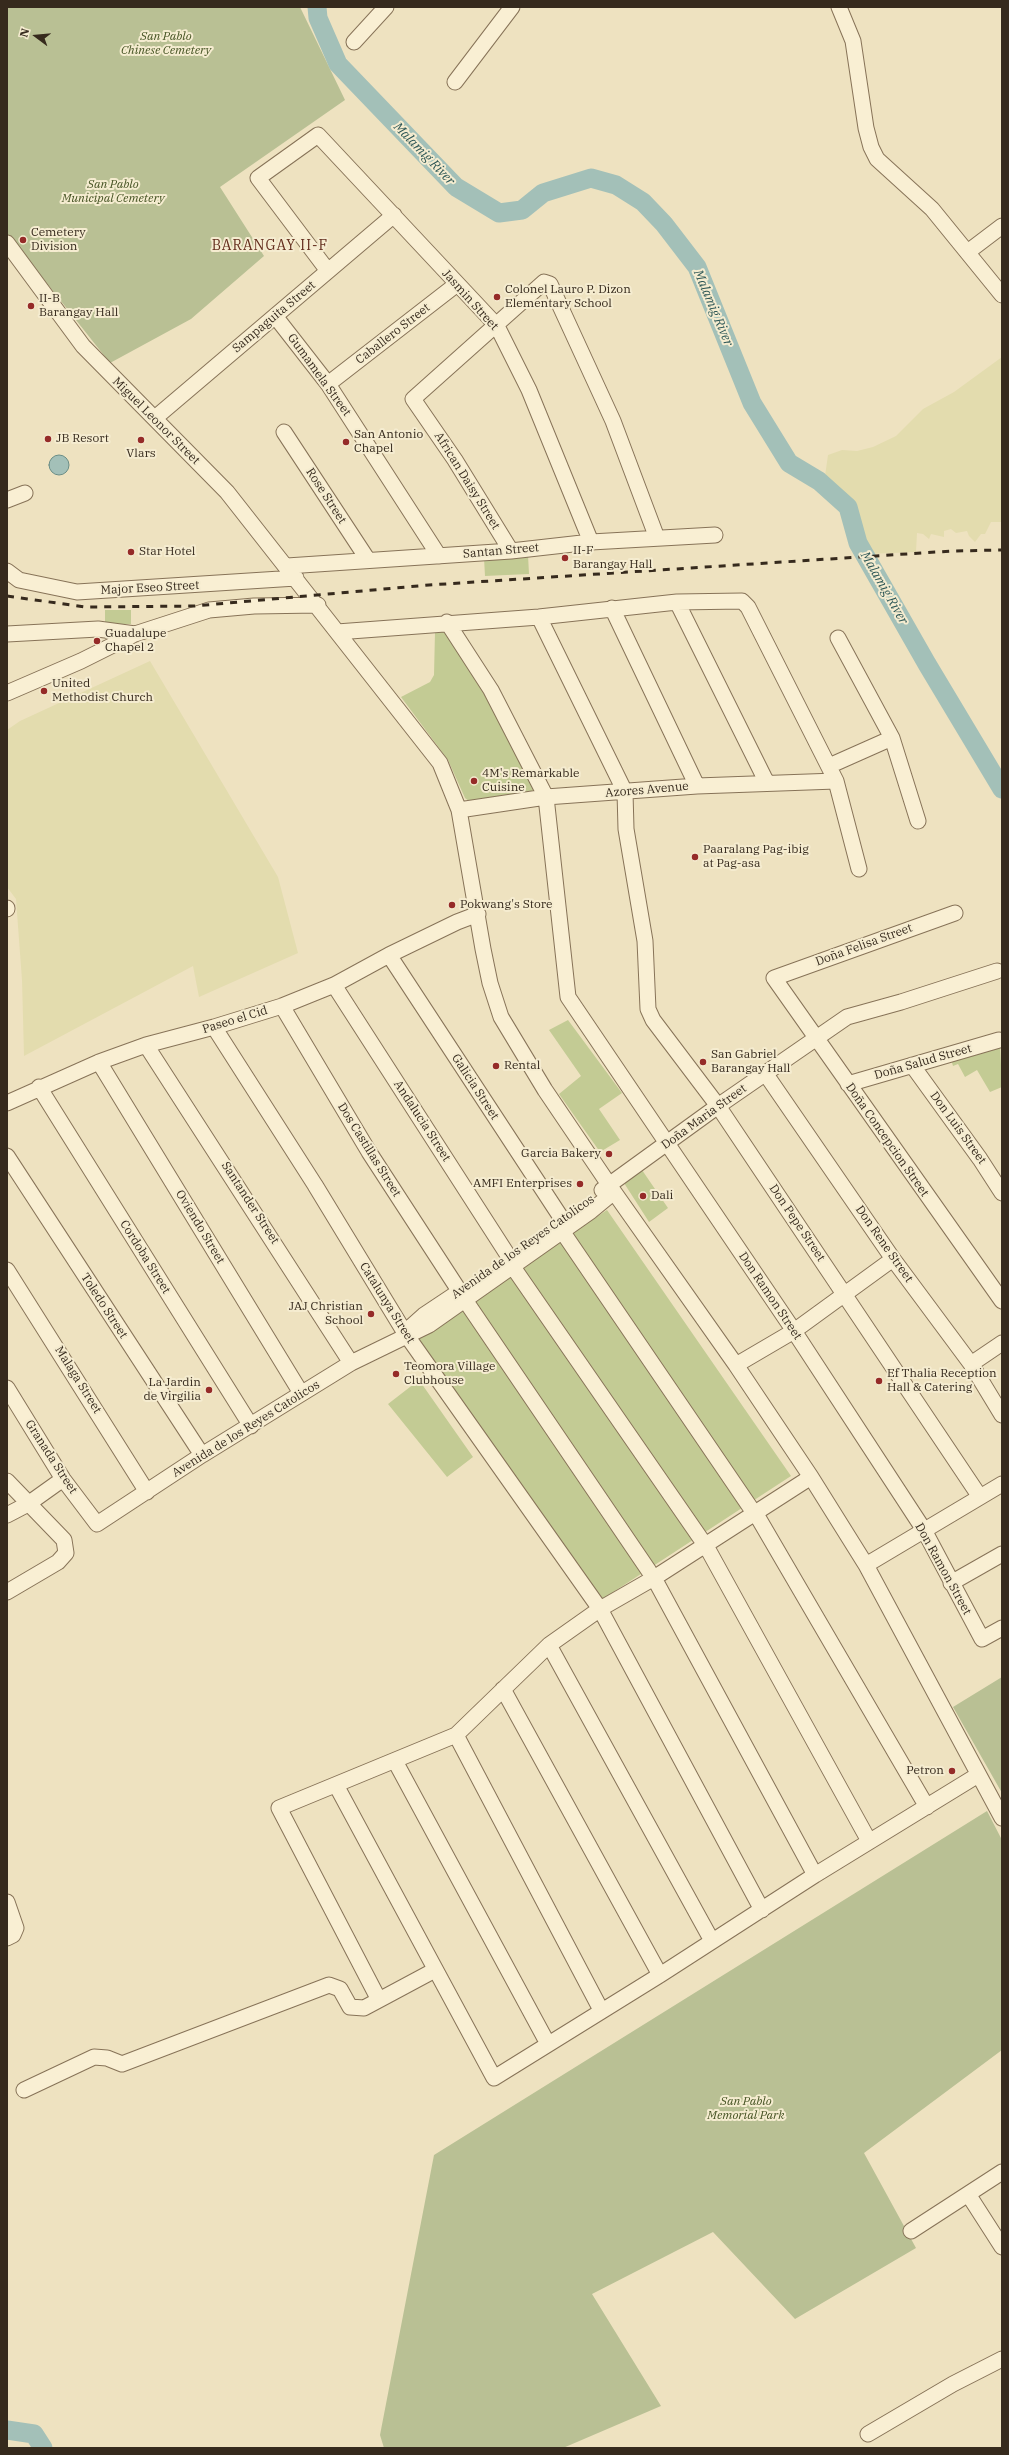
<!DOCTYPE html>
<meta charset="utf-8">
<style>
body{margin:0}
#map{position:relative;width:1009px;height:2455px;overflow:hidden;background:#eee2c0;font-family:"IBM Plex Serif",serif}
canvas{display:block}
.frame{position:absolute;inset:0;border:8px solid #362a1d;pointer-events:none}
.north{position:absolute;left:16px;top:16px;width:40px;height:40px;-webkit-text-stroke:3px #f5ecd0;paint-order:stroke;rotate:286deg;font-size:11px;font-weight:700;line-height:16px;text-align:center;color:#362a1d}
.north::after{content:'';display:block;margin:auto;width:14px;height:18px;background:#362a1d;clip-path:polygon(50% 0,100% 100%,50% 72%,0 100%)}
</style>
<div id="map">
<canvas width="1009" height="2455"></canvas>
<div class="frame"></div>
<div class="north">N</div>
</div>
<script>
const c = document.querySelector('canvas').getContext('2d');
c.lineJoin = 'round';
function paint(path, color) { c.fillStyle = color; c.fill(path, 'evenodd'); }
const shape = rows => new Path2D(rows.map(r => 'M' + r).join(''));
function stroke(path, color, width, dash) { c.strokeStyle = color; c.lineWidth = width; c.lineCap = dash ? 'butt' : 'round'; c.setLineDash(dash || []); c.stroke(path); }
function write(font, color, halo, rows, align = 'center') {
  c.font = font + ' "IBM Plex Serif",serif'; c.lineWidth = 4; c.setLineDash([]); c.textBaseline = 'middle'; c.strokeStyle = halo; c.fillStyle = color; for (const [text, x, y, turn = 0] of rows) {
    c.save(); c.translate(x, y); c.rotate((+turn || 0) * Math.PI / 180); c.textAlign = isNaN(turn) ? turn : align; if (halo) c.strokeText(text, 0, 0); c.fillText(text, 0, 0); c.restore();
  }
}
paint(shape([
 [1002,357,1002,522,991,522,985,534,981,534,975,542,969,536,967,531,956,533,951,529,944,531,944,537,931,534,929,539,923,534,917,533,916,552,867,554,850,506,824,483,828,455,842,450,857,451,873,447,896,436,923,409,954,392],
 [150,661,278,877,298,953,199,997,193,966,24,1056,22,980,16,899,7,887,7,730,20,721]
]), '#e3dcae');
paint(shape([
 [528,555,529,574,485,576,484,558],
 [105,610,131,610,131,624,105,624],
 [443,630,477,680,520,757,536,791,470,802,465,798,448,760,401,697,430,682,434,675,435,632],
 [568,1020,622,1093,599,1109,620,1140,600,1152,559,1094,581,1076,549,1030],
 [1000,1043,1002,1087,990,1092,977,1070,965,1077,958,1064,953,1066,950,1056],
 [642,1170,668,1208,649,1222,624,1183],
 [607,1210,791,1476,598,1602,415,1338],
 [419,1380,473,1457,447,1477,388,1404]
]), '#c3cb94');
paint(shape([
 [7,7,300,7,345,100,220,187,264,256,191,319,110,363,7,233],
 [1002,1677,1002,1793,953,1707],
 [987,1811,1002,1840,1002,2050,864,2153,916,2248,795,2319,713,2232,592,2294,661,2406,563,2448,384,2448,380,2435,434,2155]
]), '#b9c094');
const water = shape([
 '49 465a10 10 0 1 1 20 0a10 10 0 1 1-20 0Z'
]);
paint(water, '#a3c0b8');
stroke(water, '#6a8d86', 1);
stroke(shape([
 [317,7,318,18,338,64,456,187,499,213,522,210,543,193,591,178,616,185,643,202,664,224,697,267,752,403,789,463,819,481,848,507,858,543,927,664,1002,789],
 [7,2430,34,2434,43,2448]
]), '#a3c0b8', 19);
const minor = shape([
 [839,7,853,41,866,128,871,147,877,159,932,209,1002,295],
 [354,42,386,7],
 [455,82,512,7],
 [7,243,83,346,227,492,440,763,459,810,483,949,490,983,501,1017,545,1090,614,1192,736,1365,811,1477,866,1565,1002,1818],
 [969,251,1002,226],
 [328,271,258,178,318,135,497,326,529,390,591,542],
 [275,316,328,384,439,556],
 [328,384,457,284],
 [155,418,394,215],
 [284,432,368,560],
 [7,500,25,493],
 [511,551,455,460,413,399,544,282,550,284,613,421,657,538],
 [287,566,511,551,591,542,715,535],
 [7,571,19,580,77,592,296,578],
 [677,602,767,783],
 [612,608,697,786],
 [539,617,625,792,626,829,645,941,648,1009,653,1020,718,1106,980,1497],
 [447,622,491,690,546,797,568,997,794,1331,924,1530,982,1639,1002,1628],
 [337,632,539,617,677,602,742,601,748,607,836,781,859,869],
 [7,634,98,629,135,634],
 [838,638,892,738,918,821],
 [7,693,81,661,135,634,209,610,254,606,318,605],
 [829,766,892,738],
 [459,810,546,797,697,786,836,781],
 [7,909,7,908],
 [955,913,774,978,1002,1301],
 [389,955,562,1219],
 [334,985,509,1257],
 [282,1006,369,1152,460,1292],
 [214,1027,315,1185,405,1333,600,1609,762,1910],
 [146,1045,351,1363],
 [99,1062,301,1393],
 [912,1065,980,1159,1002,1193],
 [765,1073,893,1259,971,1364,1002,1415],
 [848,1084,999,1040],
 [39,1087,251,1426],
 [7,1103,99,1062,146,1045,214,1027,282,1006,334,985,389,955,457,922,478,914],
 [7,1156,202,1455],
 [602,1190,718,1106,847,1017,901,1002,997,971],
 [562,1231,750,1507],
 [513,1267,701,1539],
 [7,1270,147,1492],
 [465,1300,649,1571],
 [405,1332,424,1315,457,1293],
 [971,1364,1002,1343],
 [736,1365,794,1331,893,1259],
 [7,1388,63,1479,97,1524,202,1455,351,1363,429,1325,591,1211,614,1192],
 [7,1481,64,1540,66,1553,58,1562,7,1592],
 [756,1514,927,1807],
 [7,1515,28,1504,63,1479],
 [705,1544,869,1841],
 [866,1565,1002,1484],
 [654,1578,815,1875],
 [951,1583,1002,1554],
 [549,1645,712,1941],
 [503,1689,660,1975],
 [456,1735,601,2010],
 [395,1761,548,2044],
 [336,1785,494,2078,660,1975,815,1875,978,1775],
 [7,1902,16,1928,13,1935,7,1938],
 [435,1970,379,2000,279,1808,456,1735,549,1645,600,1609,654,1578,811,1477],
 [24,2090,94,2057,107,2058,122,2064,329,1985,340,1989,350,2007,364,2008,379,2000],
 [968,2194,1002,2247],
 [911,2231,1002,2172],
 [868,2434,953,2384,1002,2359]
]);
stroke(minor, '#877358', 17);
stroke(minor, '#f9efd3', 15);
stroke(shape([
 [7,596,85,607,195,606,429,585,952,551,1002,550]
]), '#362a1d', 3, [7, 7]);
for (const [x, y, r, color] of [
 [23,240,4,"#952b28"],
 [497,297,4,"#952b28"],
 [31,306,4,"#952b28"],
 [48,439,4,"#952b28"],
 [141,440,4,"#952b28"],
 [346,442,4,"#952b28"],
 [131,552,4,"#952b28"],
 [565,558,4,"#952b28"],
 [97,641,4,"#952b28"],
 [44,691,4,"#952b28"],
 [474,781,4,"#952b28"],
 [695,857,4,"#952b28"],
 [452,905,4,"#952b28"],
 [703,1062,4,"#952b28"],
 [496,1066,4,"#952b28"],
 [609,1154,4,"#952b28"],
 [580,1184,4,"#952b28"],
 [643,1196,4,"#952b28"],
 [371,1314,4,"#952b28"],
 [396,1374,4,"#952b28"],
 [879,1381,4,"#952b28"],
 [209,1390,4,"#952b28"],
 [952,1771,4,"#952b28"]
]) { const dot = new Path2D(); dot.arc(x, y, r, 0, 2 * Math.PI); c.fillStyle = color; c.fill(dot); stroke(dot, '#f5ecd0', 1.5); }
write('italic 12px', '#455323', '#f5ecd0', [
 ["San Pablo",166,37],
 ["Chinese Cemetery",166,51],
 ["San Pablo",113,185],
 ["Municipal Cemetery",113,199],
 ["San Pablo",746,2102],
 ["Memorial Park",746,2116]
]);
write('12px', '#362a1d', '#f5ecd0', [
 ["Cemetery",31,233],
 ["Division",31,247],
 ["Colonel Lauro P. Dizon",505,290],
 ["Elementary School",505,304],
 ["II-B",39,299],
 ["Barangay Hall",39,313],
 ["San Antonio",354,435],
 ["Chapel",354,449],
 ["JB Resort",56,439],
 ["Vlars",141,454,"center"],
 ["II-F",573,551],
 ["Barangay Hall",573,565],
 ["Star Hotel",139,552],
 ["Guadalupe",105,634],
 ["Chapel 2",105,648],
 ["United",52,684],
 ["Methodist Church",52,698],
 ["4M's Remarkable",482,774],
 ["Cuisine",482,788],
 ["Paaralang Pag-ibig",703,850],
 ["at Pag-asa",703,864],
 ["Pokwang's Store",460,905],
 ["San Gabriel",711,1055],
 ["Barangay Hall",711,1069],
 ["Rental",504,1066],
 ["Garcia Bakery",601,1154,"right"],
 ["AMFI Enterprises",572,1184,"right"],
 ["Dali",651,1196],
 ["JAJ Christian",363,1307,"right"],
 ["School",363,1321,"right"],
 ["Teomora Village",404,1367],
 ["Clubhouse",404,1381],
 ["Ef Thalia Reception",887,1374],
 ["Hall & Catering",887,1388],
 ["La Jardin",201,1383,"right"],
 ["de Virgilia",201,1397,"right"],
 ["Petron",944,1771,"right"]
], 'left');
write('12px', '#362a1d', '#f5ecd0', [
 ["Jasmin Street",470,300,48],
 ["Sampaguita Street",274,317,-40],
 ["Caballero Street",393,334,-38],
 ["Gumamela Street",319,375,54],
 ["Miguel Leonor Street",156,421,45],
 ["African Daisy Street",467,481,58],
 ["Rose Street",326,496,57],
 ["Santan Street",501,551,-5],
 ["Major Eseo Street",150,588,-3],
 ["Azores Avenue",647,790,-5],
 ["Doña Felisa Street",864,945,-20],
 ["Paseo el Cid",235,1020,-17],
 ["Doña Salud Street",923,1062,-16],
 ["Galicia Street",475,1087,57],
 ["Doña Maria Street",704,1117,-36],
 ["Andalucia Street",422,1121,57],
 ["Don Luis Street",958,1128,54],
 ["Doña Concepcion Street",887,1140,55],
 ["Dos Castillas Street",369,1150,58],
 ["Santander Street",250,1203,57],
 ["Don Pepe Street",797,1223,56],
 ["Oviendo Street",200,1227,59],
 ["Don Rene Street",884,1244,55],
 ["Avenida de los Reyes Catolicos",523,1247,-35],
 ["Cordoba Street",145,1257,58],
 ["Don Ramon Street",770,1296,56],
 ["Catalunya Street",387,1303,58],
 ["Toledo Street",104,1306,57],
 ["Malaga Street",78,1380,58],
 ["Avenida de los Reyes Catolicos",246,1429,-32],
 ["Granada Street",51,1457,57],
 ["Don Ramon Street",943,1569,61]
]);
write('italic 13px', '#2c5655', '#f5ecd0', [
 ["Malamig River",424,154,46],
 ["Malamig River",713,308,67],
 ["Malamig River",884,588,60]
]);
c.letterSpacing = '1px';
write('14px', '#632d1c', '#f5ecd0', [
 ["BARANGAY II-F",270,246]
]);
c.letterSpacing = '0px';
</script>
